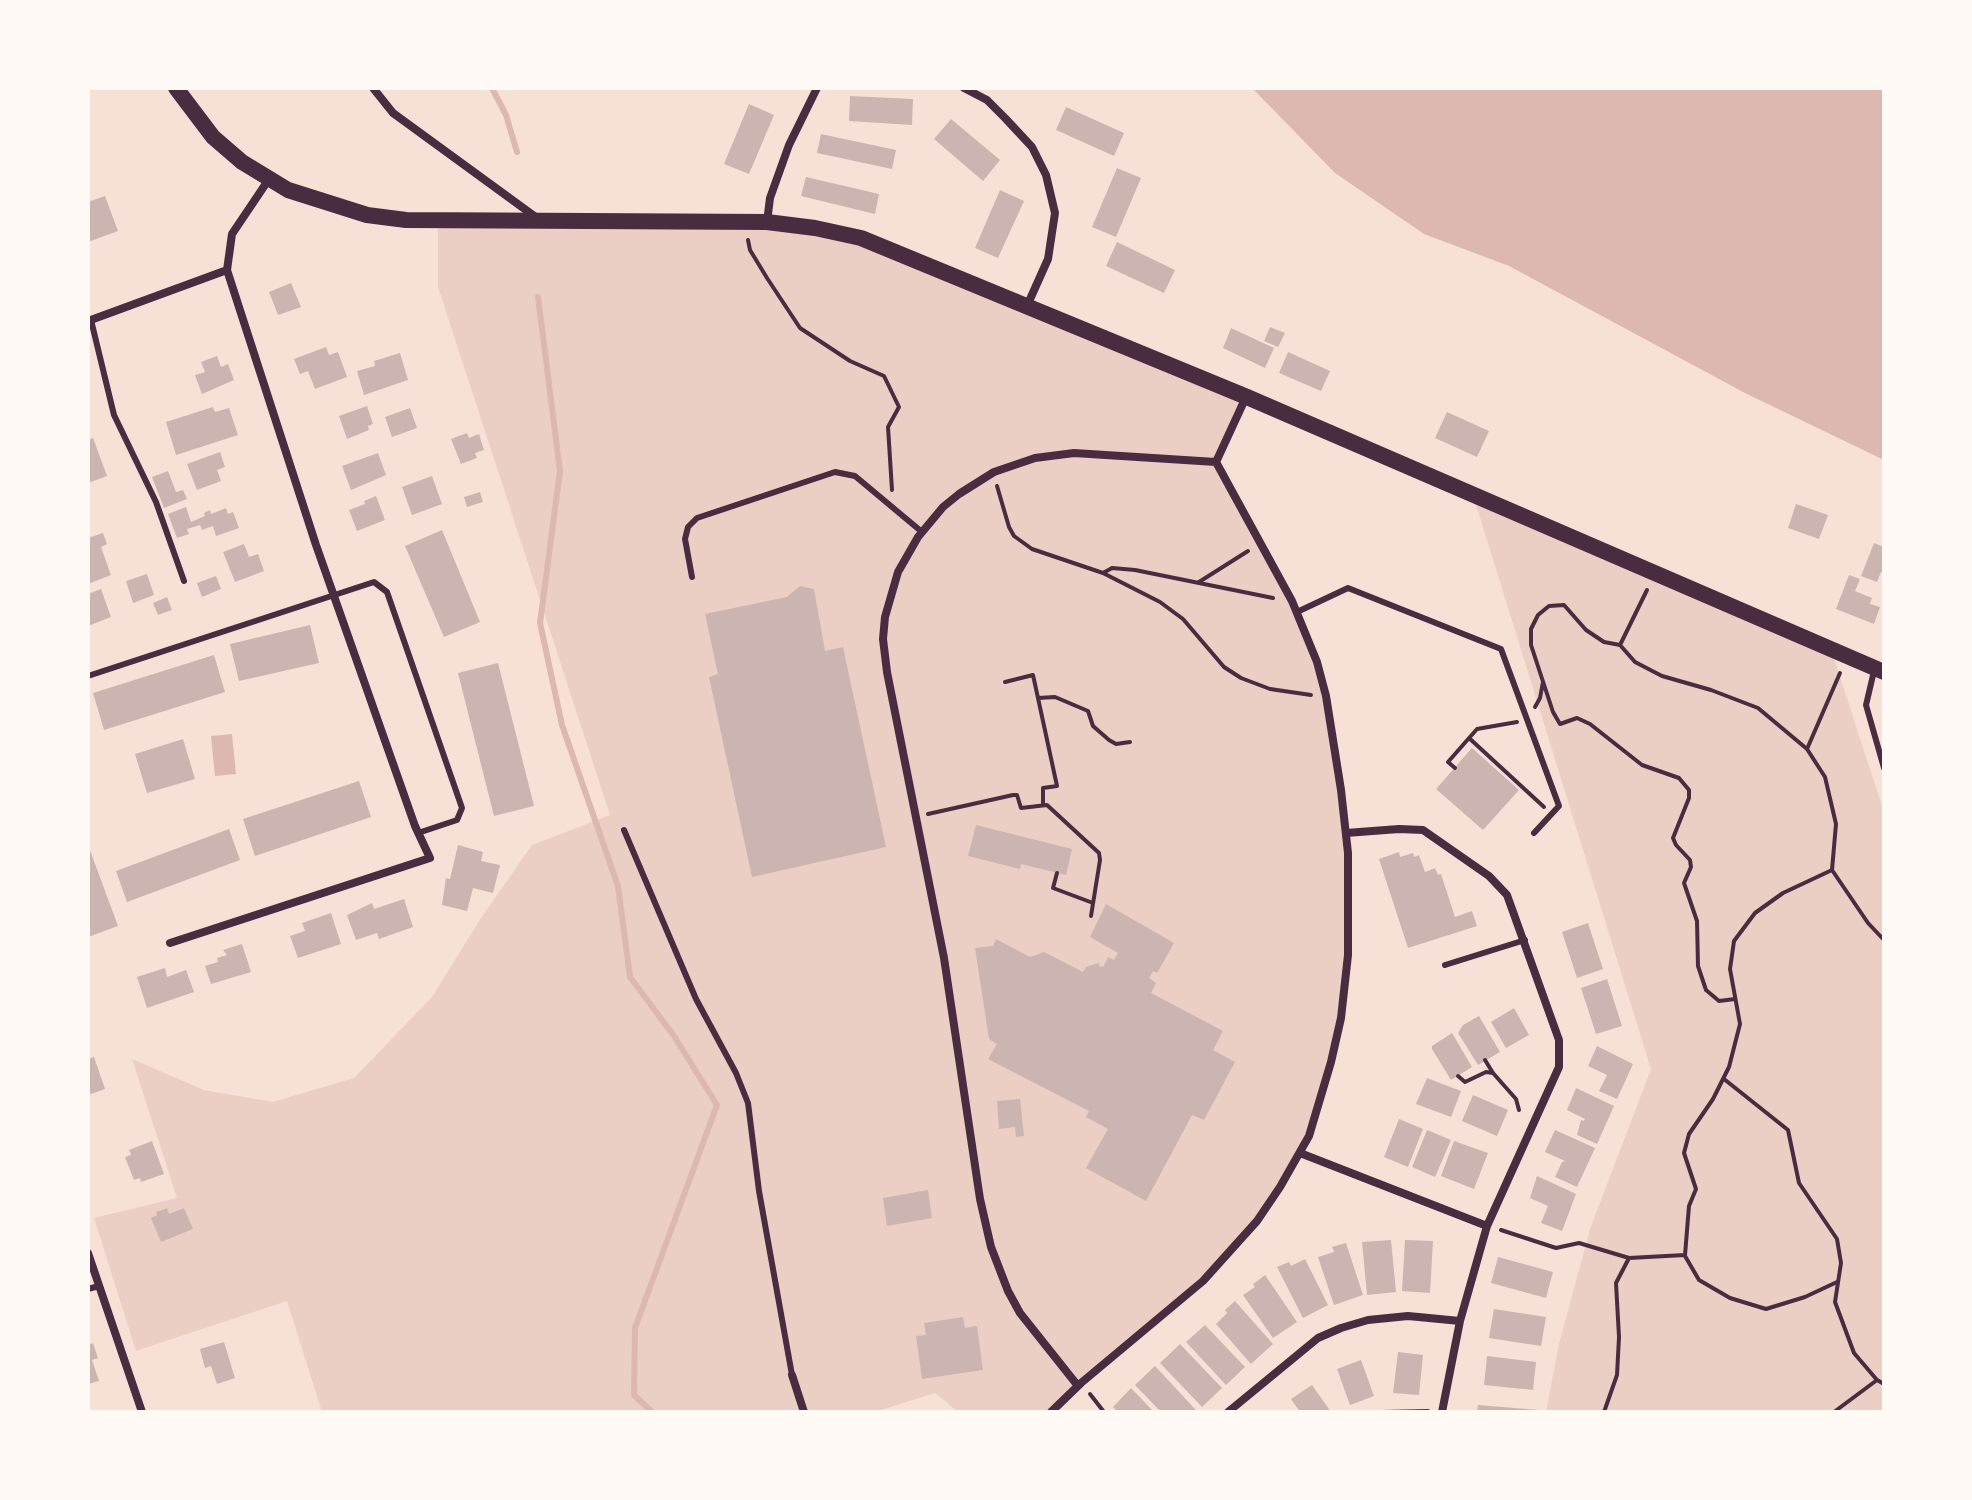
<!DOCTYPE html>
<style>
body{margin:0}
#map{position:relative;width:1972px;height:1500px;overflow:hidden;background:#f7e1d7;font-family:"PT Sans",sans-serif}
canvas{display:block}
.frame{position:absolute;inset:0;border:90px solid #fffaf5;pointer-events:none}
</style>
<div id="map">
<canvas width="1972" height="1500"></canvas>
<div class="frame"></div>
</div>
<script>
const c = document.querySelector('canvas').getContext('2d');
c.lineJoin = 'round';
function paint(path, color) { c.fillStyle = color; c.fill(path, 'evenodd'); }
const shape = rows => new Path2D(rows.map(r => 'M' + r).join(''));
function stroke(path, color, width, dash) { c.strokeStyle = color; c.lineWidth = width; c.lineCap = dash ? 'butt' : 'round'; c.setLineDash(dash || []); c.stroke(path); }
paint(shape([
 [438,220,815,228,1247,397,1216,462,1292,601,1317,662,1341,790,1349,910,1341,1018,1309,1136,1280,1187,1231,1251,1051,1412,958,1412,935,1393,875,1412,461,1412,460,1410,322,1412,287,1301,136,1351,94,1218,177,1198,132,1059,204,1090,273,1102,354,1078,432,997,481,918,532,845,610,815,438,287],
 [1473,495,1831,649,1884,812,1884,1412,1546,1412,1559,1344,1590,1229,1651,1069]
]), '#ebcfc5');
paint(shape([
 [1252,88,1884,88,1884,460,1745,393,1509,266,1424,234,1335,173],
 [232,734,236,774,215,776,211,736]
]), '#dcb8b0');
stroke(shape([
 [492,88,506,115,517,152],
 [538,297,560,471,540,623,562,725,618,886,630,977,674,1036,717,1105,635,1328,634,1395,652,1412]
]), '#dcb8b0', 6);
paint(shape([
 [850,96,913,99,912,125,849,121],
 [749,104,774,115,749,174,724,164],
 [1066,107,1124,133,1114,156,1056,130],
 [951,119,1000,160,983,181,934,139],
 [821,134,896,150,892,169,817,153],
 [1117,168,1141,178,1116,237,1092,227],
 [806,177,879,194,875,214,801,196],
 [1000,190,1024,201,998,258,975,248],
 [105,196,118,231,88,242,88,202],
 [1117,242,1175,270,1164,293,1106,266],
 [291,283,301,307,278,315,269,292],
 [1270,327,1285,333,1278,347,1264,341],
 [1231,328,1274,348,1265,368,1223,348],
 [326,347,329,355,338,352,347,377,315,389,308,371,300,374,294,359],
 [1288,352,1330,371,1321,391,1279,373],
 [400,353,408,380,364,395,357,371,375,366,374,361],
 [217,356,221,367,228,364,234,380,202,394,195,375,205,372,201,362],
 [367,406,373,424,368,426,369,430,347,439,339,416],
 [213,407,215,412,229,408,238,435,176,455,166,422],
 [410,408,417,428,392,437,385,417],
 [1447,412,1489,431,1477,457,1435,438],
 [467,433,469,438,479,434,484,450,475,453,477,458,461,464,451,439],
 [93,438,107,476,88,483,88,440],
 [220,452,225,467,217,470,221,481,197,490,187,464],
 [378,453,386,475,351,490,342,466],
 [168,471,176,492,183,490,187,499,164,508,152,477],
 [432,476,442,504,412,515,402,487],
 [480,492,483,502,467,507,464,497],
 [376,496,385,520,357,531,349,510,365,504,364,501],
 [1796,504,1828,515,1819,539,1788,528],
 [186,507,191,522,205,516,204,513,210,510,211,514,226,508,228,514,233,512,239,528,216,536,213,526,202,530,200,525,187,529,189,534,177,538,168,514],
 [442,530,480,622,444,637,405,546],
 [103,533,107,544,101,547,111,575,88,584,88,538],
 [1874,543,1884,547,1884,573,1881,572,1877,582,1861,576],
 [244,544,249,557,258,554,264,571,235,582,223,552],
 [147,574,154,595,133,603,126,581],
 [1849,575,1860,579,1855,591,1872,598,1870,604,1880,607,1874,624,1836,609],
 [216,576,221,589,202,597,197,583],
 [800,586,814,589,825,651,843,647,886,847,752,877,709,677,718,674,705,614,787,597],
 [101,589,111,617,88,626,88,594],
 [167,597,172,610,158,615,153,603],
 [310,625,319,663,239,681,230,644],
 [214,655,225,692,104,730,93,693],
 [498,663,534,806,494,816,458,673],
 [183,739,195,779,147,793,135,754],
 [1472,748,1519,790,1483,830,1436,789],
 [359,781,371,817,255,856,243,819],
 [976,825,1072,849,1066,875,1021,864,1020,869,968,856],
 [229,829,240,860,127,902,116,871],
 [88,845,118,926,88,937],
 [458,845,483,852,481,861,500,865,493,893,473,888,467,911,442,905,446,878,450,879],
 [1399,852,1400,857,1413,853,1414,857,1419,855,1425,872,1435,868,1438,875,1441,874,1455,917,1472,911,1477,926,1408,948,1379,859],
 [404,899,413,927,379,939,377,933,356,940,347,915,372,903,374,909],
 [1106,904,1174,943,1157,973,1153,971,1149,978,1156,983,1151,993,1223,1031,1213,1050,1235,1062,1204,1120,1192,1115,1146,1201,1086,1168,1108,1129,1086,1117,1089,1111,988,1059,997,1044,989,1039,975,948,993,946,996,939,1030,957,1044,952,1083,972,1086,967,1099,963,1100,967,1104,966,1108,957,1114,960,1118,953,1090,937],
 [331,913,341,944,298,958,290,936,305,931,302,923],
 [1588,923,1603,969,1577,978,1562,932],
 [242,944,251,972,211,984,205,966,218,962,217,958,227,955,223,950],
 [165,968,167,977,186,970,194,992,147,1008,137,977],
 [1607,979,1622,1026,1596,1034,1581,988],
 [1514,1008,1529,1035,1506,1048,1491,1022],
 [1479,1016,1500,1052,1478,1065,1458,1033,1463,1025],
 [1452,1033,1472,1067,1451,1080,1432,1049,1432,1046],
 [1597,1046,1633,1064,1617,1099,1599,1091,1607,1075,1588,1066],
 [94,1057,105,1089,88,1095,88,1059],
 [1427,1078,1461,1091,1451,1117,1416,1104],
 [1576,1088,1614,1106,1597,1144,1577,1135,1581,1120,1584,1121,1585,1119,1567,1110],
 [1473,1095,1508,1110,1497,1136,1462,1121],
 [1020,1099,1024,1136,1016,1137,1015,1127,999,1129,997,1101],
 [1399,1119,1423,1129,1408,1167,1384,1157],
 [1427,1130,1451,1140,1435,1177,1412,1167],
 [1555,1130,1595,1148,1577,1187,1555,1177,1562,1162,1565,1161,1545,1152],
 [152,1141,164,1174,141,1182,140,1178,134,1180,125,1157,131,1155,129,1150],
 [1454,1141,1488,1153,1474,1189,1441,1176],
 [1537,1176,1576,1194,1562,1231,1541,1223,1548,1206,1530,1198],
 [928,1190,932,1218,887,1226,883,1198],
 [167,1208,169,1214,184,1208,193,1229,161,1242,151,1218,157,1215,156,1212],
 [1391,1240,1396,1292,1367,1295,1362,1242],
 [1405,1240,1433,1241,1430,1293,1402,1291],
 [1346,1243,1363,1295,1334,1305,1318,1257,1334,1252,1332,1247],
 [1498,1257,1553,1272,1546,1298,1491,1283],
 [1305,1259,1328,1305,1303,1318,1277,1267,1289,1262,1291,1266],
 [1265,1275,1297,1322,1273,1338,1243,1295,1255,1287,1253,1284],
 [1235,1301,1273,1344,1251,1364,1216,1324,1227,1313,1225,1310],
 [1494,1309,1546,1317,1541,1346,1489,1338],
 [963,1317,965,1328,977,1326,983,1370,922,1379,916,1336,926,1335,924,1323],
 [1205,1325,1245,1367,1226,1385,1186,1342],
 [224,1342,235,1378,217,1384,211,1366,205,1368,200,1349],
 [93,1343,98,1358,92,1360,99,1381,88,1384,88,1345],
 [1180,1344,1222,1388,1202,1407,1160,1363],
 [1398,1352,1423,1355,1419,1395,1393,1393],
 [1487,1356,1536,1362,1533,1390,1484,1385],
 [1361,1360,1374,1396,1350,1405,1337,1369],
 [1155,1366,1196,1410,1194,1412,1161,1412,1135,1385],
 [1312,1385,1331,1412,1300,1412,1291,1399],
 [1131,1388,1154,1412,1118,1412,1113,1407],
 [1478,1405,1539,1410,1539,1412,1477,1412]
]), '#ccb4b1');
stroke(shape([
 [748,240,750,250,767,278,800,328,850,361,884,376,899,407,888,427,892,490],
 [997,486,1009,527,1014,536,1032,549,1103,573,1160,602,1183,619,1224,667,1241,678,1270,689,1311,695],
 [1103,573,1112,568,1135,570,1273,598],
 [1199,582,1248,551],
 [1620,645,1647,590],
 [1005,682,1033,675,1038,698],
 [1535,707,1540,698,1543,682],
 [1469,738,1544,807],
 [1807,749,1840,673],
 [1455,768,1448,762,1477,729,1517,722],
 [1043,805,1043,788,1057,786,1038,698,1055,697,1088,711,1093,726,1109,740,1116,744,1130,742],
 [928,814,1013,795,1017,795,1021,808,1047,805,1099,853,1100,860,1091,916],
 [1057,873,1053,888,1093,903],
 [1735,999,1719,1001,1706,990,1698,966,1697,921,1684,883,1691,867,1690,860,1676,845,1673,838,1689,798,1689,790,1679,778,1642,765,1590,724,1577,718,1560,724,1553,712,1531,645,1531,629,1538,615,1549,606,1564,605,1586,630,1604,642,1620,645,1635,662,1662,676,1711,690,1758,708,1807,749,1825,777,1836,824,1832,870,1868,923,1884,940],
 [1485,1060,1493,1073],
 [1458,1076,1465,1082,1486,1072,1493,1073,1516,1099,1519,1110],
 [1724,1079,1788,1130,1799,1183,1837,1239,1841,1263,1835,1302,1854,1353,1877,1380,1884,1384],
 [1501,1230,1556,1248,1579,1243,1629,1258],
 [1685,1256,1699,1280,1730,1298,1766,1309,1805,1297,1837,1282],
 [1090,1394,1104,1412],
 [1383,1412,1428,1411],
 [1604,1412,1617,1375,1619,1337,1616,1283,1629,1258,1685,1255,1689,1206,1696,1189,1684,1153,1689,1134,1713,1099,1729,1067,1740,1024,1730,969,1734,941,1755,913,1783,893,1832,870],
 [1834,1412,1877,1380]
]), '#4a2c40', 4);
stroke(shape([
 [91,320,114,415,156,502,184,581],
 [692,577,685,539,688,527,697,518,835,472,855,476,922,532],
 [1297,612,1348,588,1501,649,1559,806,1534,833],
 [1874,671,1866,705,1884,768],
 [88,676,374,582,387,592,462,808,457,820,418,833],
 [624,830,696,999,736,1073,748,1103,759,1191,792,1375],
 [1445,965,1525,940],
 [88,1289,99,1286]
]), '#4a2c40', 6);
stroke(shape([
 [373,88,393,113,537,218],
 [964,88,987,100,1005,118,1032,147,1046,175,1055,213,1048,259,1027,306],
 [767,222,770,198,789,145,817,88],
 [88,321,227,270],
 [1346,833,1399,829,1423,830,1489,876,1507,895,1559,1040,1559,1067,1487,1226,1460,1321,1442,1412],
 [170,943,430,858,415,826,316,545,227,270,232,234,269,179],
 [1300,1153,1487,1226],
 [88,1253,142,1412],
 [792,1375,804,1412],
 [1078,1386,1020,1313,1008,1291,991,1247,980,1199,944,958,887,672,883,639,885,617,898,572,918,537,943,507,959,494,994,472,1035,458,1074,453,1216,462],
 [1051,1412,1081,1383,1203,1281,1257,1221,1280,1187,1309,1136,1331,1062,1341,1018,1348,955,1348,853,1341,790,1326,696,1317,662,1292,601,1216,462,1246,397],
 [1228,1412,1318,1338,1341,1328,1368,1320,1408,1316,1460,1321]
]), '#4a2c40', 8);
stroke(shape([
 [176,88,213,137,242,162,288,190,367,215,406,220,767,222,815,228,861,238,1247,397,1884,672]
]), '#4a2c40', 16);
</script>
